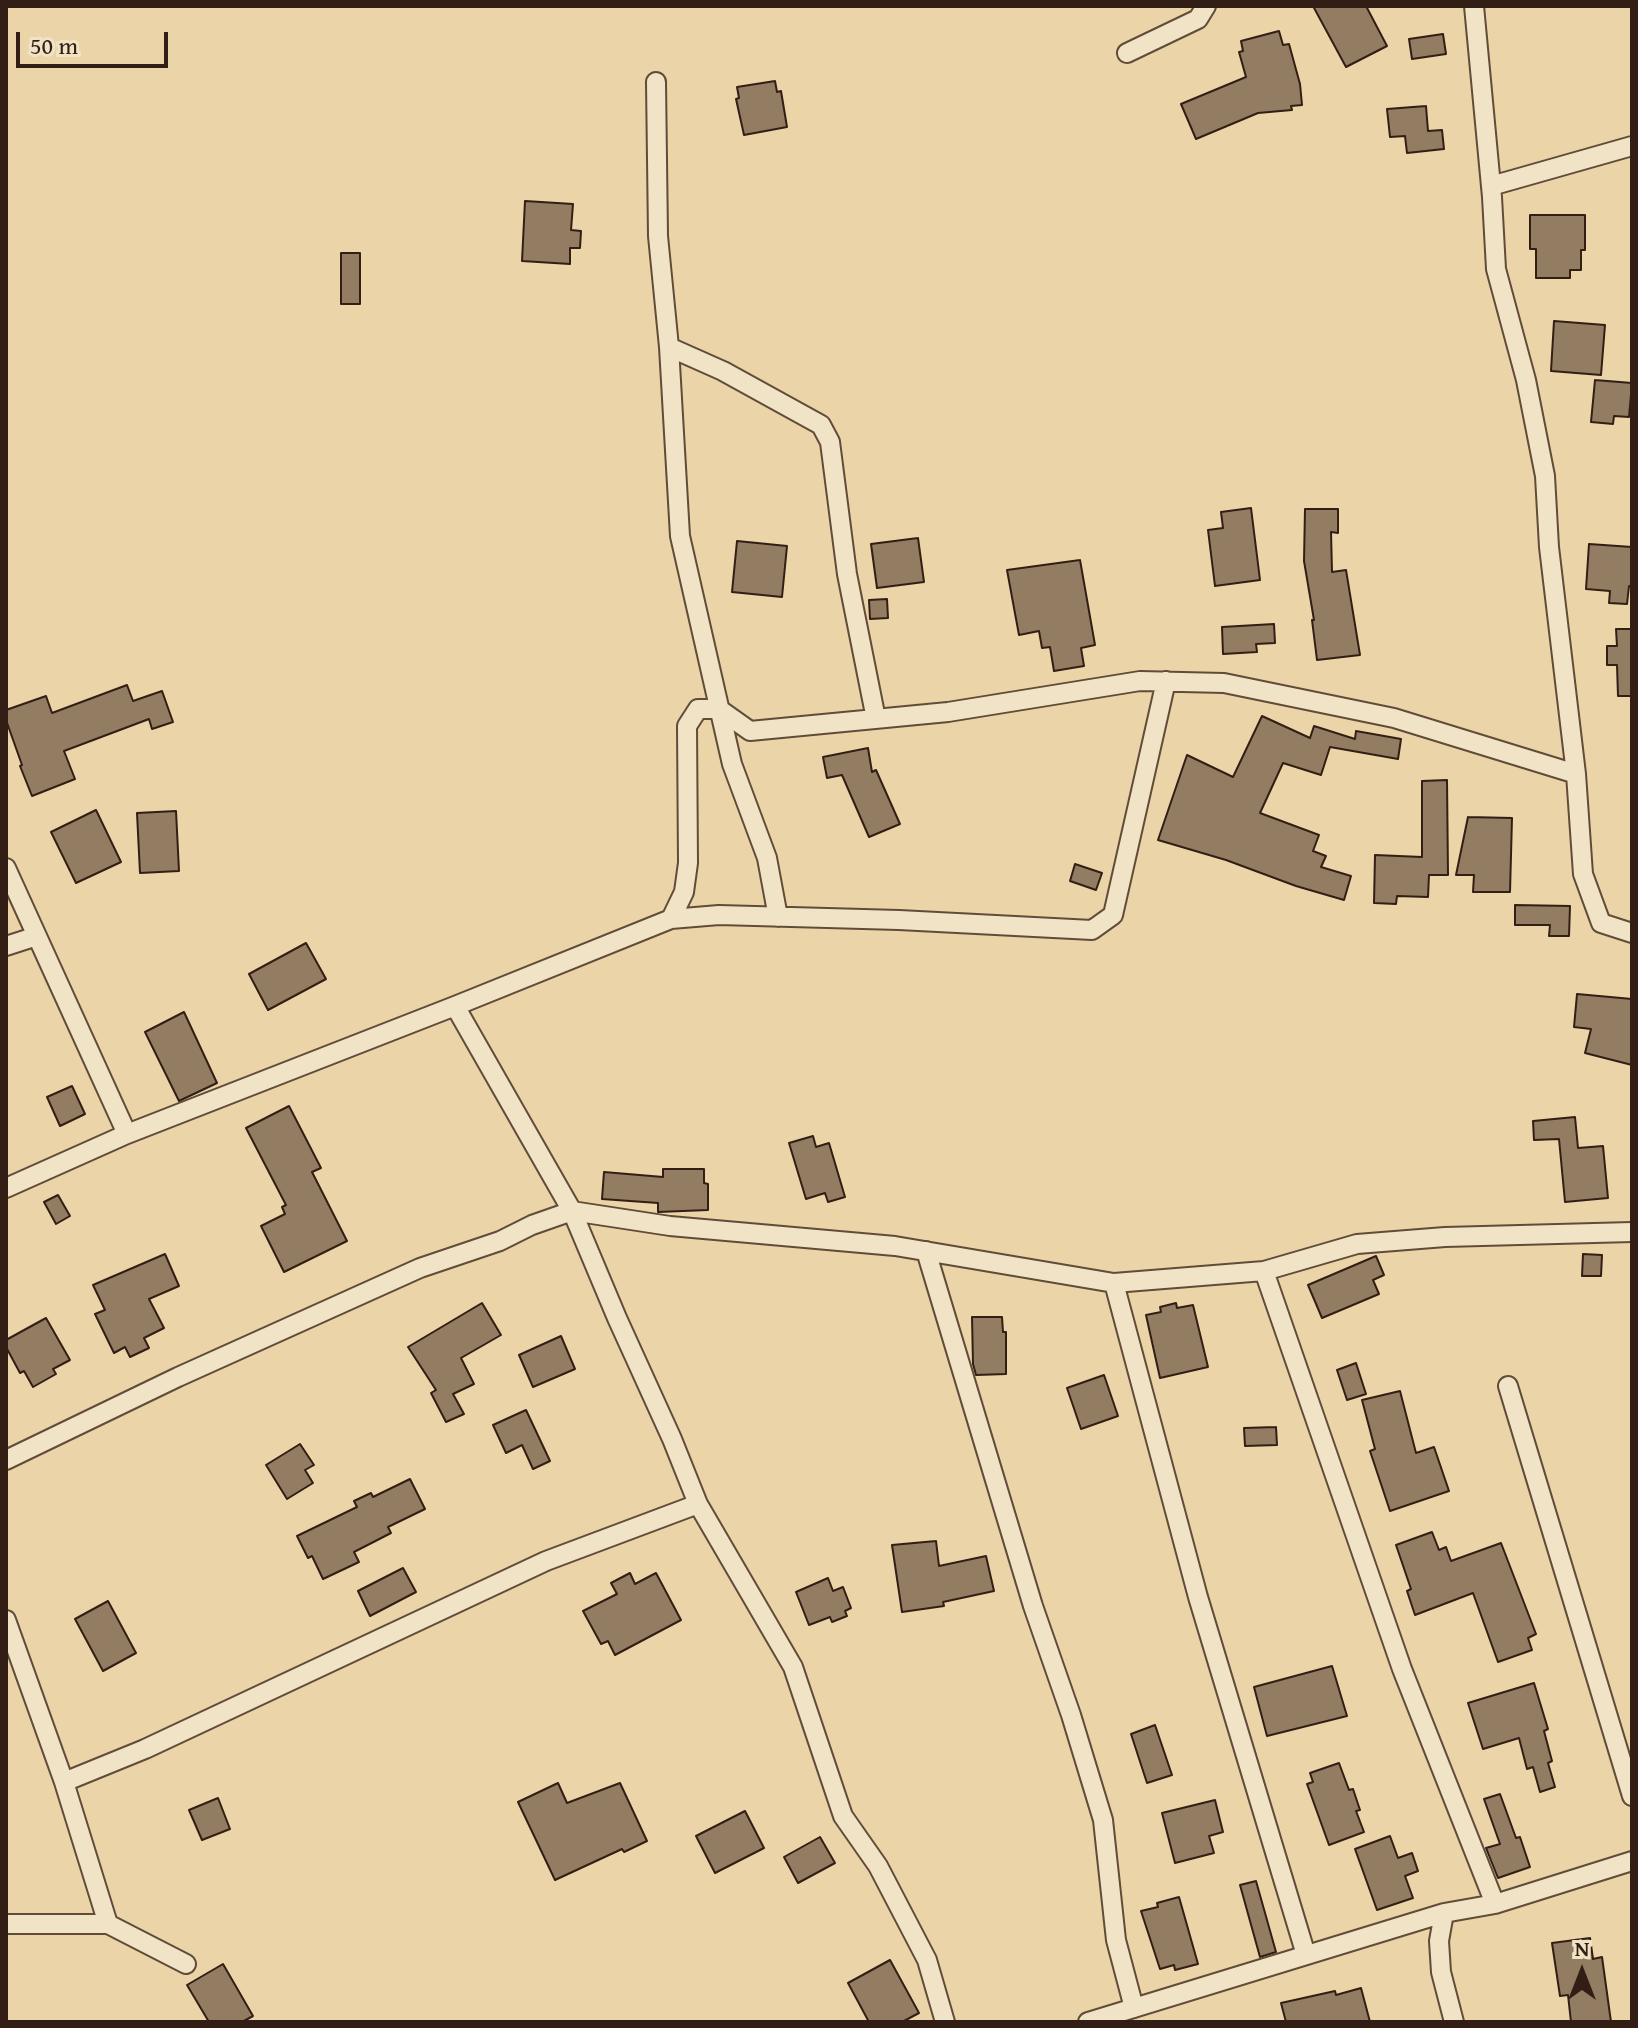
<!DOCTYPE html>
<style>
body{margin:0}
#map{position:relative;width:1638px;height:2028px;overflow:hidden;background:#ead4a8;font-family:"Gentium Book Plus",serif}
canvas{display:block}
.frame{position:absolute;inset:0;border:8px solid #331e16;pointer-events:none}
.north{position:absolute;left:1542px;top:1932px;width:80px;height:80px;-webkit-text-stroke:6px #f1e3c6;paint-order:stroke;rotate:0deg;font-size:22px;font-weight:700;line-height:32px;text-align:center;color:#331e16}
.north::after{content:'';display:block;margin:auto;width:28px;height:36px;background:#331e16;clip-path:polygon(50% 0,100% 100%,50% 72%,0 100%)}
.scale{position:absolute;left:16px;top:32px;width:152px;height:36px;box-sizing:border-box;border:4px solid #331e16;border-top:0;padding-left:10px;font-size:24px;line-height:28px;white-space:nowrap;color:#331e16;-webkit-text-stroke:6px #f1e3c6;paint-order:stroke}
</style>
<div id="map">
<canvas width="1638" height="2028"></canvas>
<div class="frame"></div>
<div class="north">N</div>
<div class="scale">50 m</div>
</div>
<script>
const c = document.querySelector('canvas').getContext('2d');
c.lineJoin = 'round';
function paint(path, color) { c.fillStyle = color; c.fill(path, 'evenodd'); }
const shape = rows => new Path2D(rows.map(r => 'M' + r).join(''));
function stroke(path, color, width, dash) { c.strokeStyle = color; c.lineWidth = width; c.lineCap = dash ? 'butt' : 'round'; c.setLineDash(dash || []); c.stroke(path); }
const building = shape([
 [1313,6,1366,6,1387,46,1346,67,1313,6],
 [1279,31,1283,45,1289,44,1300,84,1302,105,1291,106,1292,110,1258,113,1196,139,1181,104,1246,77,1239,52,1243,51,1241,41,1279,31],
 [1443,34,1446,54,1412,59,1409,39,1443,34],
 [775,81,777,92,781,91,787,127,744,135,736,99,739,98,737,87,775,81],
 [1426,106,1428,131,1442,130,1444,149,1407,153,1405,136,1390,137,1387,109,1426,106],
 [525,201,573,204,571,230,581,231,580,248,570,248,570,264,522,261,525,201],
 [1530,215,1585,215,1585,250,1581,250,1581,270,1570,270,1570,278,1536,278,1536,249,1530,249,1530,215],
 [341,253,360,253,360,304,341,304,341,253],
 [1554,321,1605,325,1601,375,1551,371,1554,321],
 [1595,380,1632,383,1629,417,1614,416,1613,424,1591,422,1595,380],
 [1251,508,1260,580,1215,586,1208,530,1223,528,1221,512,1251,508],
 [1305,509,1338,509,1338,533,1331,532,1332,572,1346,570,1360,655,1317,660,1312,620,1314,620,1304,561,1305,509],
 [918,538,924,582,877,588,871,544,918,538],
 [737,541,787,546,782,597,732,592,737,541],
 [1589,544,1632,547,1632,587,1629,586,1627,604,1609,603,1610,591,1586,589,1589,544],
 [1080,560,1095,645,1081,648,1084,666,1054,671,1050,647,1042,648,1039,631,1019,635,1007,570,1080,560],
 [887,599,888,618,870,619,869,600,887,599],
 [1274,624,1275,643,1256,644,1257,652,1223,654,1222,627,1274,624],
 [1616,629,1632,629,1632,696,1618,696,1617,665,1607,665,1607,646,1617,646,1616,629],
 [127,685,133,701,162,691,173,722,152,729,149,719,64,751,75,779,32,796,20,766,22,765,6,720,6,710,46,696,52,713,127,685],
 [1262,716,1310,738,1314,726,1355,739,1356,731,1401,739,1398,759,1330,747,1321,775,1283,763,1260,813,1319,835,1313,851,1326,856,1321,867,1351,876,1344,900,1296,886,1226,860,1158,840,1187,755,1233,777,1262,716],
 [868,748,872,772,876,770,900,824,869,837,842,775,827,778,823,757,868,748],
 [1447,780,1448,875,1429,875,1428,897,1397,896,1396,904,1374,903,1375,855,1422,857,1422,781,1447,780],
 [96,810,121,862,76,883,51,832,96,810],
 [176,811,179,871,140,873,137,813,176,811],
 [1468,817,1512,818,1510,892,1473,892,1474,875,1456,875,1468,817],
 [1075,864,1102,873,1096,890,1070,881,1075,864],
 [1515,905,1570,906,1569,936,1549,936,1550,925,1515,925,1515,905],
 [306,943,326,979,268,1010,249,974,306,943],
 [1577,994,1632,999,1632,1065,1585,1053,1591,1029,1574,1027,1577,994],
 [184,1012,217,1083,179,1101,145,1032,184,1012],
 [72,1086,85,1114,60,1126,47,1097,72,1086],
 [289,1106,321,1168,312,1172,347,1241,284,1272,261,1226,285,1214,282,1207,286,1205,246,1128,289,1106],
 [1575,1117,1578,1148,1603,1146,1608,1198,1565,1202,1559,1139,1534,1140,1533,1121,1575,1117],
 [813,1136,816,1147,829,1143,845,1197,828,1202,825,1193,806,1199,789,1143,813,1136],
 [663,1169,704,1169,704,1183,708,1184,708,1210,658,1212,658,1203,602,1199,604,1172,663,1177,663,1169],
 [58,1195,70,1216,56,1224,44,1202,58,1195],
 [165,1254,179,1286,149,1299,164,1328,144,1338,149,1348,130,1357,125,1347,114,1353,95,1314,105,1310,93,1285,165,1254],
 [1583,1254,1602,1255,1601,1276,1582,1276,1583,1254],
 [1376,1256,1384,1275,1373,1280,1379,1294,1322,1318,1308,1285,1376,1256],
 [482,1303,501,1335,461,1358,474,1384,453,1394,464,1414,446,1422,431,1393,436,1390,408,1347,482,1303],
 [1176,1303,1177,1308,1193,1305,1208,1367,1160,1378,1146,1315,1161,1312,1160,1307,1176,1303],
 [972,1317,1002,1317,1003,1332,1006,1332,1006,1374,976,1375,973,1364,972,1317],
 [46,1318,70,1360,53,1369,56,1374,33,1387,24,1371,20,1373,6,1347,6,1340,46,1318],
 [561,1336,575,1369,533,1387,519,1355,561,1336],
 [1356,1363,1366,1394,1347,1400,1337,1370,1356,1363],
 [1104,1375,1118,1416,1081,1429,1067,1388,1104,1375],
 [1400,1391,1416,1453,1434,1447,1449,1491,1390,1511,1370,1451,1375,1449,1362,1400,1400,1391],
 [526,1410,550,1461,533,1469,522,1445,506,1453,493,1425,526,1410],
 [1276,1427,1277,1445,1245,1446,1244,1428,1276,1427],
 [300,1444,314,1465,305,1470,313,1483,287,1499,266,1465,300,1444],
 [410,1479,425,1509,388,1527,391,1533,354,1552,359,1562,323,1579,312,1556,308,1558,297,1536,357,1507,354,1501,371,1493,373,1497,410,1479],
 [1432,1532,1439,1550,1446,1547,1451,1561,1501,1543,1536,1634,1528,1638,1532,1650,1498,1662,1473,1593,1415,1615,1407,1591,1411,1589,1396,1545,1432,1532],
 [936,1541,939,1566,986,1556,994,1591,943,1602,944,1606,902,1612,892,1545,936,1541],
 [403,1568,416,1592,370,1616,358,1591,403,1568],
 [630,1573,635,1584,656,1573,681,1620,615,1655,608,1641,601,1644,583,1611,617,1594,611,1583,630,1573],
 [828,1578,833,1591,843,1587,851,1608,845,1611,847,1616,832,1622,830,1617,809,1625,796,1592,828,1578],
 [108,1601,136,1653,103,1671,75,1619,108,1601],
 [1332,1666,1347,1716,1267,1736,1254,1687,1332,1666],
 [1534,1683,1548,1729,1544,1731,1552,1761,1548,1763,1555,1787,1540,1792,1533,1767,1527,1769,1519,1738,1483,1749,1468,1703,1534,1683],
 [1155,1725,1172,1775,1147,1783,1131,1734,1155,1725],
 [1339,1763,1349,1790,1353,1789,1360,1810,1356,1811,1364,1832,1329,1845,1307,1784,1313,1782,1310,1773,1339,1763],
 [558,1783,567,1803,620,1783,647,1841,624,1852,622,1849,555,1880,518,1802,558,1783],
 [1500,1794,1516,1838,1520,1837,1530,1867,1498,1878,1486,1848,1500,1844,1484,1799,1500,1794],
 [218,1798,230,1829,202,1840,189,1810,218,1798],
 [1215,1800,1223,1832,1209,1836,1214,1853,1175,1863,1162,1813,1215,1800],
 [745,1811,764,1848,715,1873,696,1836,745,1811],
 [1390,1836,1398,1858,1412,1853,1418,1871,1405,1876,1413,1898,1377,1910,1355,1849,1390,1836],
 [820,1837,835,1863,798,1883,784,1857,820,1837],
 [1256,1881,1276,1952,1260,1957,1240,1885,1256,1881],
 [1179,1897,1198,1964,1175,1970,1174,1965,1160,1969,1141,1911,1158,1907,1157,1903,1179,1897],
 [1590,1938,1593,1959,1602,1957,1611,2022,1571,2022,1568,1995,1560,1996,1552,1943,1590,1938],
 [890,1960,919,2013,902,2022,869,2022,848,1983,890,1960],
 [223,1964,253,2016,242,2022,209,2022,187,1985,223,1964],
 [1361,1988,1370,2022,1286,2022,1281,2003,1335,1991,1336,1995,1361,1988]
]);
paint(building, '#927d62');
stroke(building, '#331e16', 2);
const street = shape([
 [1474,6,1492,197,1496,269,1526,380,1545,476,1549,547,1576,774,1583,874,1601,923,1632,933],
 [1127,53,1198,19,1206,6],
 [656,82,658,236,669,347,680,536,732,764,767,858,778,917],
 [1491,186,1632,146],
 [669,347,723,371,821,425,830,442,847,574,876,719],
 [6,868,127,1134],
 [671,919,719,915,899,920,1092,930,1113,915,1166,681],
 [6,946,37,936],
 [455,1006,572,1211,617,1318,672,1439,698,1504,793,1667,843,1816,878,1866,927,1960,945,2022],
 [6,1188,127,1134,455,1006,671,919,684,892,688,863,687,726,698,709,719,709,750,731,948,712,1140,681,1224,683,1394,718,1576,774],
 [926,1251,1033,1606,1071,1715,1103,1820,1116,1940,1134,2008],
 [1264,1271,1402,1669,1495,1904],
 [1114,1283,1198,1597,1306,1955],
 [1508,1386,1632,1796],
 [6,1460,178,1377,420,1268,500,1241,532,1225,572,1211,670,1226,895,1246,1114,1283,1264,1271,1357,1244,1445,1237,1632,1232],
 [6,1620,64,1782,108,1924],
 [64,1782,145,1749,546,1561,698,1504],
 [1444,1913,1439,1941,1441,1972,1454,2022],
 [6,1924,108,1924,186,1964],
 [1088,2022,1444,1913,1495,1904,1632,1861]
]);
stroke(street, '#614c3a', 22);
stroke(street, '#f1e3c6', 18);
</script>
